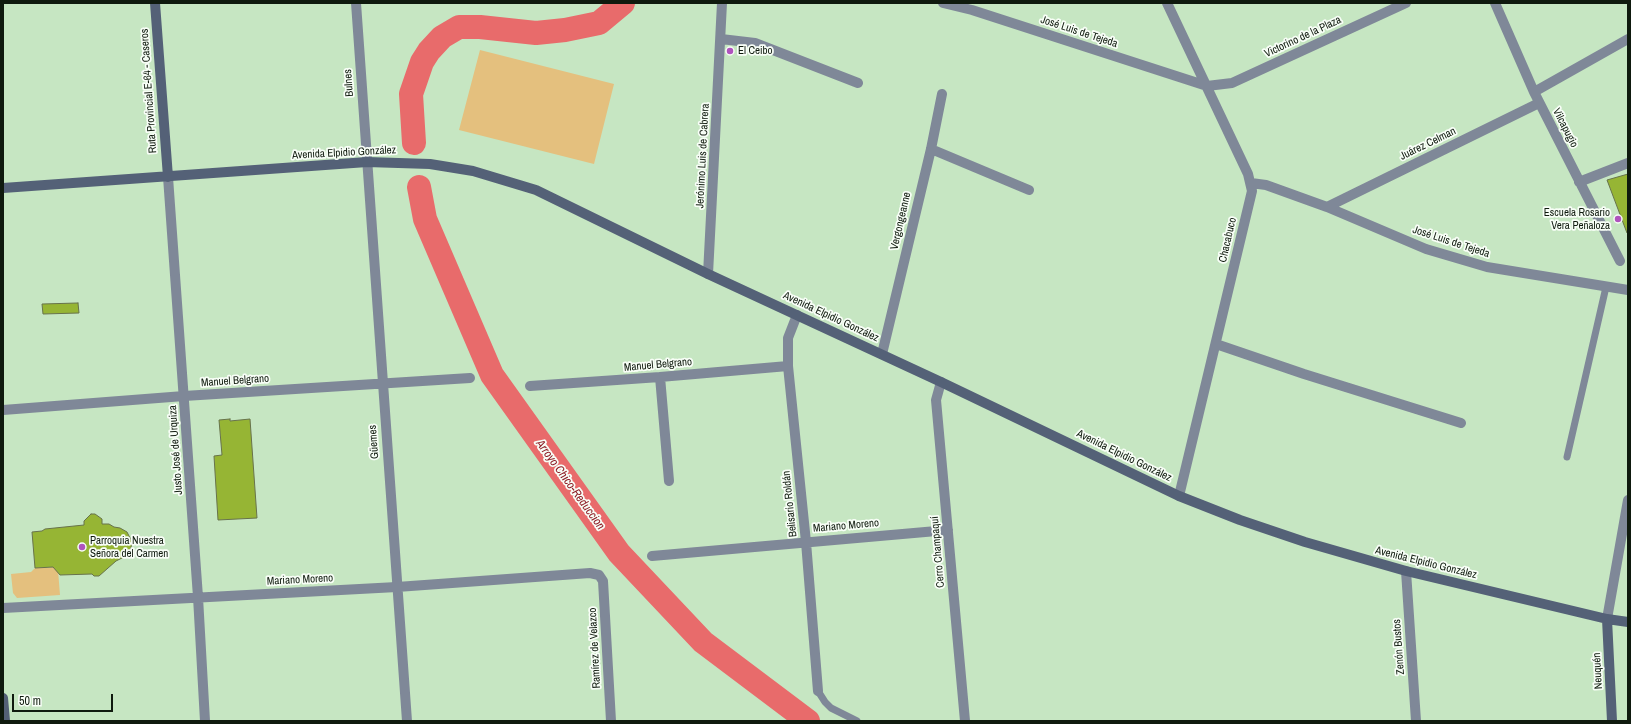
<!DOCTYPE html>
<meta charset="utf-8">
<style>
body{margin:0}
#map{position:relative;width:1631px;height:724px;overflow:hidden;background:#c6e6c2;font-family:"Archivo Narrow",sans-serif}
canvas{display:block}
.frame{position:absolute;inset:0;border:4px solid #0f1a0e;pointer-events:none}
.scale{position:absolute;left:12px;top:694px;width:101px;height:18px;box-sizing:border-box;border:2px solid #0f1a0e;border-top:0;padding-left:5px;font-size:12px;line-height:14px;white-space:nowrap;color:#0f1a0e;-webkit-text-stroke:3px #f8fef7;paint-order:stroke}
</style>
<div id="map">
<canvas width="1631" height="724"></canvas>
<div class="frame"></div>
<div class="scale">50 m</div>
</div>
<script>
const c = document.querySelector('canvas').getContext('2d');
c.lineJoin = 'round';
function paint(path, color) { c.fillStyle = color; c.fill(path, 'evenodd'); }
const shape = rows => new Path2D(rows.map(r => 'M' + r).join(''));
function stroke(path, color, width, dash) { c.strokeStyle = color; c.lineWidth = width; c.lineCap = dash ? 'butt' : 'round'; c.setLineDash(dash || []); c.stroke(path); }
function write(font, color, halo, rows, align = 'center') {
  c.font = font + ' "Archivo Narrow",sans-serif'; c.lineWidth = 3.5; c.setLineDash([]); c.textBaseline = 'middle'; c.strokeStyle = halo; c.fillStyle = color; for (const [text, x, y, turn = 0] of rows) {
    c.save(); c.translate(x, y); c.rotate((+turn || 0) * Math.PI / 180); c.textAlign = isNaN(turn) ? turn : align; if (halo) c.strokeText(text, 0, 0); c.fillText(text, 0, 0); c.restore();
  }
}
paint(shape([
 [480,50,614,84,594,164,459,130],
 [54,564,58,570,60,595,17,598,13,593,11,574,31,572,35,568,44,567,44,565,48,568,51,567]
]), '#e4c07e');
stroke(shape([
 [414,143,411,94,422,62,429,51,442,37,459,27,480,27,536,33,565,30,599,23,623,3],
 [419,187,425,219,492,375,619,553,703,642,808,721]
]), '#e86b6b', 24);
const building = shape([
 [1628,174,1628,233,1627,233,1607,180,1628,174],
 [78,303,79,313,43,314,42,304,78,303],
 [230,419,230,421,250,419,257,518,218,520,214,456,222,455,219,420,230,419],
 [91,514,95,514,102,519,102,524,109,524,114,527,120,528,127,532,131,540,132,544,129,553,126,556,116,561,99,576,94,576,92,574,60,575,53,567,35,568,32,532,42,531,45,529,84,525,84,521,91,514]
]);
paint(building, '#96b534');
stroke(building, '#67724b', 1);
stroke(shape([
 [1567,457,1606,287],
 [818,691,825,702,831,708,857,721]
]), '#7f8898', 7);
stroke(shape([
 [356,3,407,721],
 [943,3,972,10,1207,86,1232,83,1406,3],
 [1167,3,1248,174,1252,191,1179,496],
 [1495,3,1534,92,1620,261],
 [721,39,755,43,858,83],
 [1534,92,1628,39],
 [931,149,1029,190],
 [168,177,198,597,205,721],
 [1579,182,1628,163],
 [1251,183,1266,185,1327,207,1426,249,1487,267,1628,290],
 [1327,207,1539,103],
 [708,274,722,3],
 [797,315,788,338,788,366,806,542,818,691],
 [1216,344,1304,374,1461,423],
 [882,354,931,149,942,94],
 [660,377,669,481],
 [941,382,936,400,965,721],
 [530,386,660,377,788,366],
 [3,410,184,396,470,378],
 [652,556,948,530],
 [1406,571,1416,721],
 [3,608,397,587,590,573,599,575,603,581,611,721],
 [1607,619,1628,500]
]), '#7f8898', 10);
stroke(shape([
 [155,3,168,177],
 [3,188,367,162,430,164,473,171,536,190,708,274,941,382,1179,496,1240,520,1305,542,1406,571,1607,619,1628,622],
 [1607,619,1612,721],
 [3,698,5,721]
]), '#546177', 10);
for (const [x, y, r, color] of [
 [730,51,4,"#af53bd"],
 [1618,219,4,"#af53bd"],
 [82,547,4,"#af53bd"]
]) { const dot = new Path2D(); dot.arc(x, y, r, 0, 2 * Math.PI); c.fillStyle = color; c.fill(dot); stroke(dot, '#f8fef7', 1.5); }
write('11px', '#0f1a0e', '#f8fef7', [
 ["José Luis de Tejeda",1079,32,18],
 ["Victorino de la Plaza",1303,37,-25],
 ["Bulnes",349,83,-94],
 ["Ruta Provincial E-64 - Caseros",149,91,-94],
 ["Vilcapugio",1565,128,63],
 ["Juárez Celman",1428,144,-26],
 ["Avenida Elpidio González",344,153,-3],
 ["Jerónimo Luis de Cabrera",703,156,-87],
 ["Vergongeanne",901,221,-77],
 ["Chacabuco",1228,240,-77],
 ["José Luis de Tejeda",1451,242,18],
 ["Avenida Elpidio González",831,317,25],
 ["Manuel Belgrano",658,365,-5],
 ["Manuel Belgrano",235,381,-4],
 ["Güemes",374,442,-94],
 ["Justo José de Urquiza",176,450,-94],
 ["Avenida Elpidio González",1124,456,26],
 ["Belisario Roldán",790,504,-96],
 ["Mariano Moreno",846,526,-5],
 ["Cerro Champaquí",938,552,-95],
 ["Avenida Elpidio González",1426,563,14],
 ["Mariano Moreno",300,580,-3],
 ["Zenón Bustos",1399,647,-94],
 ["Ramírez de Velazco",595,648,-93],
 ["Neuquén",1598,671,-93]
]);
write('11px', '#0f1a0e', '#f8fef7', [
 ["El Ceibo",738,51],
 ["Escuela Rosario",1610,213,"right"],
 ["Vera Peñaloza",1610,226,"right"],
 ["Parroquia Nuestra",90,541],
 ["Señora del Carmen",90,554]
], 'left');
write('italic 12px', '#8e1d26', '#f8fef7', [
 ["Arroyo Chico-Reduccion",570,485,54]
]);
</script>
